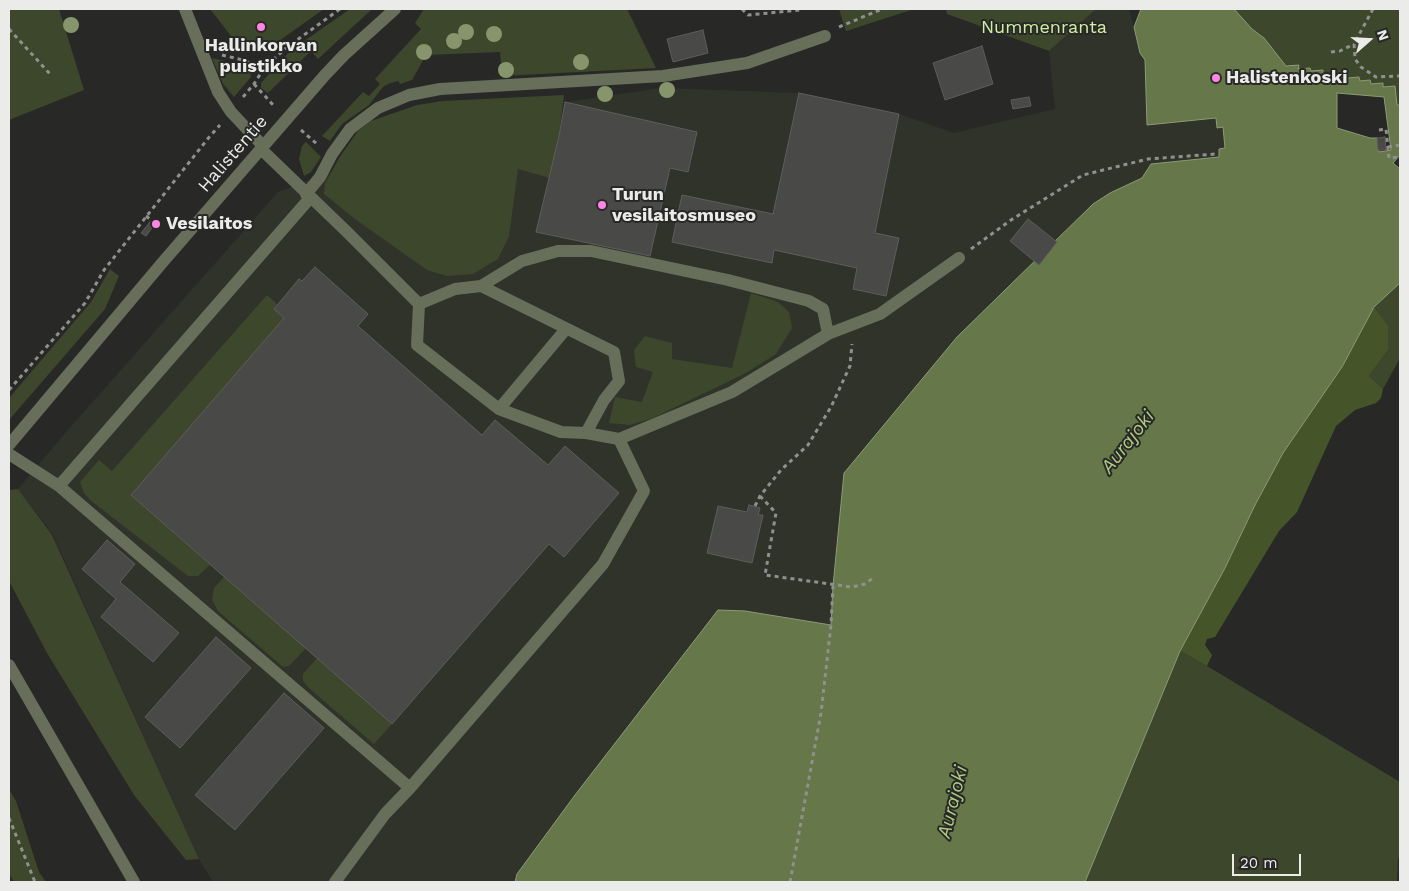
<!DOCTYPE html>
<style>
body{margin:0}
#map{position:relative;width:1409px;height:891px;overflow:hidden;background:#282927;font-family:"Work Sans",sans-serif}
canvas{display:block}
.frame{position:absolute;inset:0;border:10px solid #ebecea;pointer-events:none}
.north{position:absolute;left:1344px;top:15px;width:50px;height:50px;-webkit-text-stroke:4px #282927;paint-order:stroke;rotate:71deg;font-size:14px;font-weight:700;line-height:20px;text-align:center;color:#ebecea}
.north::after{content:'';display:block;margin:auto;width:18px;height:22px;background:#ebecea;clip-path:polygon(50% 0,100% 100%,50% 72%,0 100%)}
.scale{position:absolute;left:1232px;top:854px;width:69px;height:22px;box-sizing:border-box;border:2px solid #ebecea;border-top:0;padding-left:6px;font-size:15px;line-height:18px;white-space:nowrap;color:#ebecea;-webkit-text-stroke:4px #282927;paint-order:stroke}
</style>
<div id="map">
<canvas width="1409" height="891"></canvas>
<div class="frame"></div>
<div class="north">N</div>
<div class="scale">20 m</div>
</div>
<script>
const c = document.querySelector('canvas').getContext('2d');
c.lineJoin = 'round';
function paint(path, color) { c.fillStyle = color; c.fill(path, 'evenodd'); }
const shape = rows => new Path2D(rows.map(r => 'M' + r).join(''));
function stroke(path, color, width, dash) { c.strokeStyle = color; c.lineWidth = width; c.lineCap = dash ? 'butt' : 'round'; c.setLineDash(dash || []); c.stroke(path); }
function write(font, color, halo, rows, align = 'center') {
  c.font = font + ' "Work Sans",sans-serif'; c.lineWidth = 4; c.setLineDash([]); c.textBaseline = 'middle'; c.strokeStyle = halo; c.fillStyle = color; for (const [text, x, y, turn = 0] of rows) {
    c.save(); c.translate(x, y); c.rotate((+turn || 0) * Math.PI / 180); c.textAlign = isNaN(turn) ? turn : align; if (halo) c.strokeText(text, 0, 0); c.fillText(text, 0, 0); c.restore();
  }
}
paint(shape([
 [1096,9,1129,9,1140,53,1145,60,1147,125,1216,118,1223,127,1225,148,1219,157,1151,164,1142,178,1110,193,1093,204,957,337,844,472,833,586,831,625,745,611,718,611,575,795,517,874,515,882,213,882,199,859,53,535,18,489,67,431,278,192,418,139,559,136,565,102,661,88,799,93,899,114,954,133,1055,109,1049,51]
]), '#2f332a');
paint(shape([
 [9,9,59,9,84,90,9,120],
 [210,9,324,9,272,46,242,50],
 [350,9,372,9,318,59,311,51,268,93,261,88,261,83,290,51],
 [424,9,627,9,656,68,502,76,500,52,426,55,412,80,400,84,398,81,388,84,383,87,369,105,342,124,330,141,322,136,363,92,369,96,380,84,375,79,421,29,415,23],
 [839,9,914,9,846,31],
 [946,9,1096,9,1049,51,947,14],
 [1222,9,1400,9,1400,105,1397,106,1383,87,1383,83,1370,85,1359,81,1359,77,1347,78,1335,76,1335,73,1323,74,1323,70,1310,71,1310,68,1298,69,1298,65,1286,66,1264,38],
 [212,58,244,66,250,70,251,77,234,97,223,84],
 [564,95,559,136,550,178,518,169,509,236,498,259,473,274,447,276,427,270,355,219,324,194,325,184,339,158,358,131,371,121,417,105,443,101],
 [306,142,321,157,311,172,304,176,299,159,302,146],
 [110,269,119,276,105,309,9,420,9,398,91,302],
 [1400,283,1400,358,1383,389,1369,376,1388,350,1388,325,1374,307],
 [751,293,778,302,789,312,792,328,776,354,746,373,653,418,630,425,609,423,615,397,642,402,653,372,636,367,634,350,645,336,672,343,672,359,732,368],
 [267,295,277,304,274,309,284,318,131,495,210,565,198,576,188,576,90,500,84,493,80,482,99,460,112,471],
 [18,489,52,535,199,859,186,860,134,795,47,653,9,581,9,490],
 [224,577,306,648,289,666,283,667,218,611,212,600,214,588],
 [1180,651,1207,666,1400,782,1400,856,1398,859,1397,882,1085,882],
 [317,658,392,724,374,744,310,689,303,681,303,674],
 [9,789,16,801,39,872,46,882,14,882,9,874]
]), '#3d472c');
paint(shape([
 [1374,307,1388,325,1388,350,1369,376,1383,389,1381,398,1376,403,1355,410,1336,426,1297,512,1279,531,1215,637,1207,639,1205,645,1212,655,1207,666,1180,651,1225,568,1255,505,1283,453,1342,367]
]), '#465529');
const water = shape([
 [1141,9,1234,9,1252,29,1264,38,1286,66,1299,65,1298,69,1310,68,1311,71,1323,70,1323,74,1335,73,1336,76,1347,75,1347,78,1359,77,1360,81,1370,80,1371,84,1383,83,1383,87,1395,86,1397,105,1400,105,1400,155,1393,163,1400,169,1400,283,1374,307,1342,367,1283,453,1255,505,1225,568,1180,651,1085,882,515,882,517,874,575,795,718,610,745,611,831,625,833,586,844,473,957,337,1093,204,1110,193,1142,178,1151,164,1219,157,1219,149,1225,148,1223,127,1217,128,1216,118,1147,125,1145,60,1140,53,1134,27,1141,9],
 [1337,93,1384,97,1391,150,1379,152,1377,138,1370,138,1337,128,1337,93]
]);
paint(water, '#667749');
stroke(water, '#8e9a79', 1);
const building = shape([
 [703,30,708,53,673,62,667,39,703,30],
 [982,46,993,84,945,100,933,63,982,46],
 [799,93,899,114,875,233,899,238,886,296,853,289,857,268,774,250,772,263,672,242,682,195,773,214,799,93],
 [1029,97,1031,106,1013,109,1011,100,1029,97],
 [565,102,697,132,688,172,670,168,650,256,536,232,559,136,565,102],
 [1385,137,1386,150,1378,150,1377,138,1385,137],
 [1028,219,1057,242,1039,265,1010,241,1028,219],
 [150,222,154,225,146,236,141,233,150,222],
 [315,267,368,314,358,326,482,435,495,420,548,465,565,446,619,493,564,557,549,544,392,724,131,495,284,318,274,309,299,279,302,281,315,267],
 [749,505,760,508,758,515,763,515,752,563,707,553,718,506,747,512,749,505],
 [107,540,135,564,120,582,179,633,153,662,101,617,116,599,82,569,107,540],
 [216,637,251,668,180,748,145,717,216,637],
 [284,693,324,728,235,830,195,795,284,693]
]);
paint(building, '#494a47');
stroke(building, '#5d5e5b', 1);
stroke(shape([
 [742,9,748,15,800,10],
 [1373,9,1354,44,1355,59,1361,67,1376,77,1400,76],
 [839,27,882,9],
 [9,29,50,74],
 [1331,52,1340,51,1354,44],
 [222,55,243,60,264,68],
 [254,84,274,106],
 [243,97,254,84,264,68,286,48,340,9],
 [301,130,317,144],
 [1379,130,1386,129,1389,158,1400,157],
 [1388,147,1400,145],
 [146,216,156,224],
 [971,249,1011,220,1083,175,1148,159,1216,154],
 [9,390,85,303,104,270,210,136,220,125],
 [760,496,776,513,765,575,852,587,865,584,873,578],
 [755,506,760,496,781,470,808,445,831,407,850,366,852,344],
 [9,818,35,882],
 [790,882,821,713,831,625,833,586]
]), '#90918f', 3, [4, 4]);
stroke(shape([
 [261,149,346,231,419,304,417,345,499,409,561,432,586,433,619,439,732,392,828,334,880,314,959,258],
 [306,194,320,177,332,154,350,129,378,108,409,95,440,89,663,76,747,63,825,36],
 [481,286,522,261,558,251,591,251,728,280,809,301,823,309,828,334],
 [419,304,455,289,481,286,614,352,619,381,604,400,586,433],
 [499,409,566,329],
 [9,454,59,486,410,788,603,564,644,491,619,439],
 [59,486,310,198],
 [9,665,134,882],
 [335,882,385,814,410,788]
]), '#676f5b', 12);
stroke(shape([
 [185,9,218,92,231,112,263,146]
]), '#676f5b', 12);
stroke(shape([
 [9,445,162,263,325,75,344,55,395,9]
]), '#676f5b', 12);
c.fillStyle = '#86956c';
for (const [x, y] of [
 [71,25],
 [466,32],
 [494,34],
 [454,41],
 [424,52],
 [581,62],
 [506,70],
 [667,90],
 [605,94]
]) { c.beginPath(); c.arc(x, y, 8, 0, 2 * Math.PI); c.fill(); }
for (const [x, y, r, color] of [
 [261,27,5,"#fc86e4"],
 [1216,78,5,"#fc86e4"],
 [602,205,5,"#fc86e4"],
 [156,224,5,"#fc86e4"]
]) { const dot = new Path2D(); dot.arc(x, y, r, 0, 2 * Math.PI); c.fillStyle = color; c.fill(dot); stroke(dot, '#282927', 2); }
write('18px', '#d2eea4', '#282927', [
 ["Nummenranta",1044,28]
]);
write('bold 18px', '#ebecea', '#282927', [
 ["Hallinkorvan",261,46,"center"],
 ["puistikko",261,67,"center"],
 ["Halistenkoski",1226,78],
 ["Turun",612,195],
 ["vesilaitosmuseo",612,216],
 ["Vesilaitos",166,224]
], 'left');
write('18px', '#ebecea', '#282927', [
 ["Halistentie",233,154,-49]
]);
write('italic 19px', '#afca82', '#282927', [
 ["Aurajoki",1128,442,-52],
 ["Aurajoki",953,802,-76]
]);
</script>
